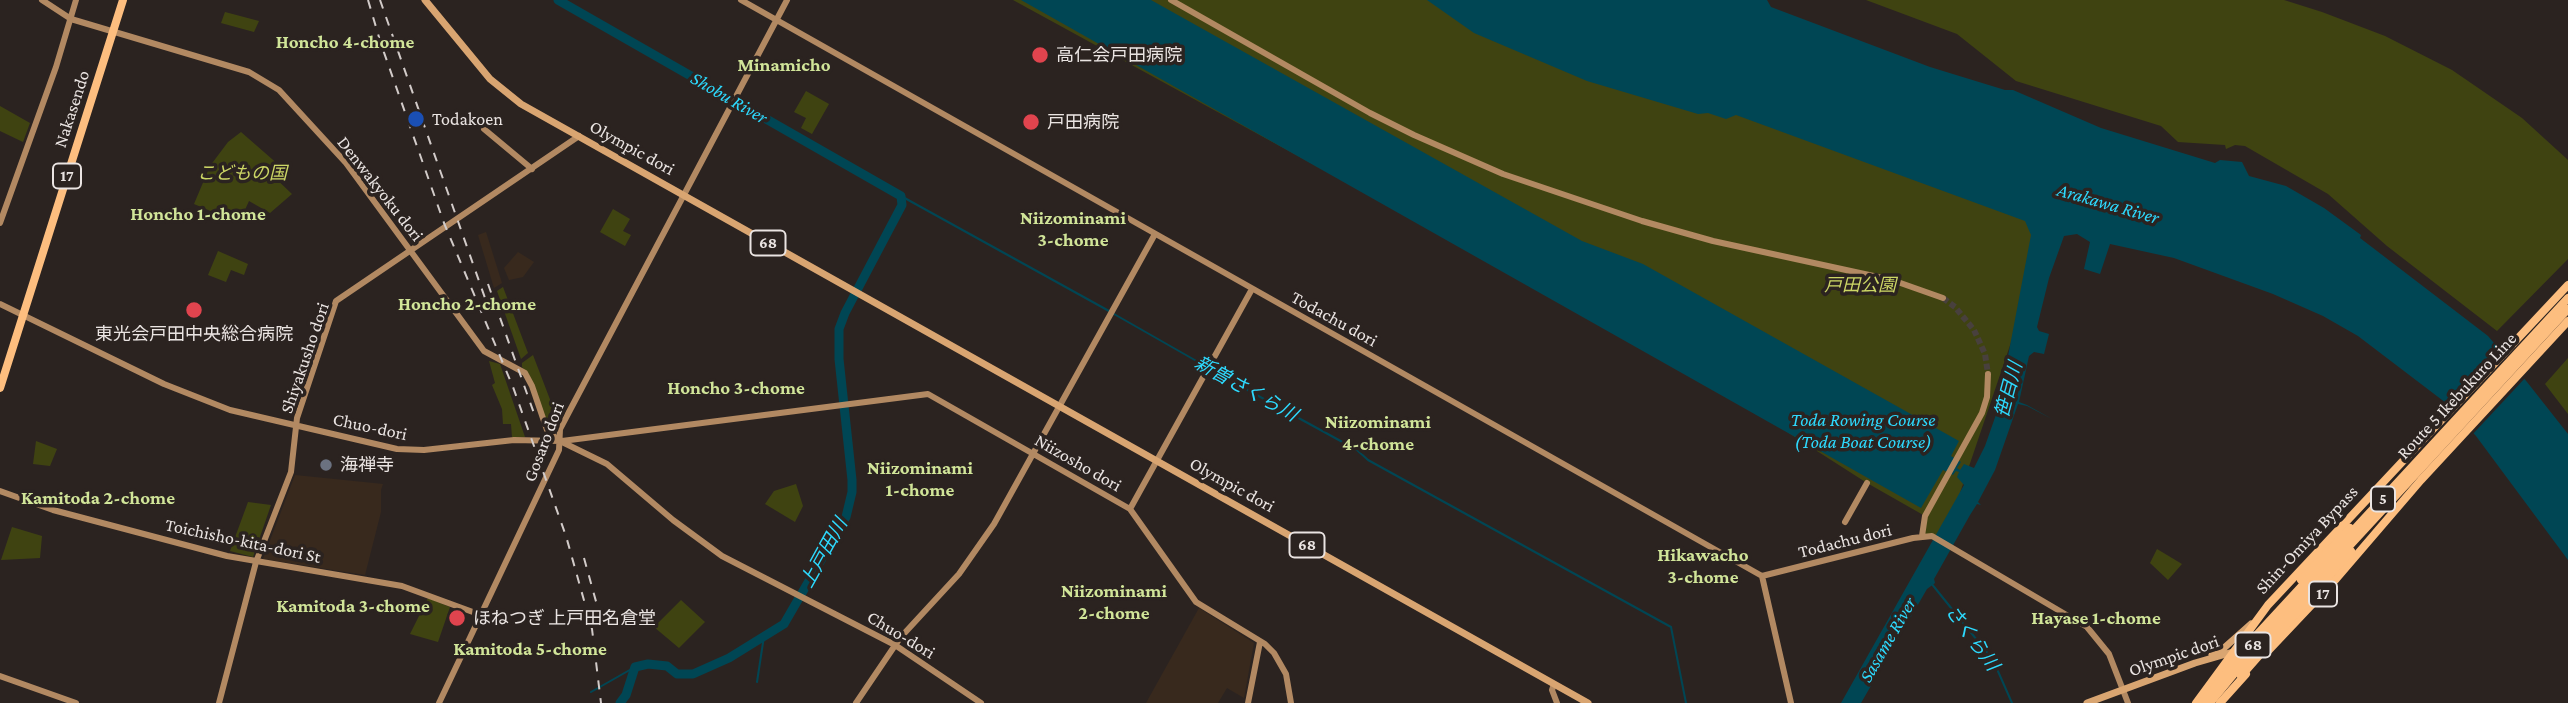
<!DOCTYPE html>
<meta charset="utf-8">
<style>
body{margin:0}
canvas{display:block;background:#2b2320}
</style>
<canvas width="2568" height="703"></canvas>
<script>
const c = document.querySelector('canvas').getContext('2d');
c.lineJoin = 'round';
function paint(path, color) { c.fillStyle = color; c.fill(path, 'evenodd'); }
const shape = rows => new Path2D(rows.map(r => 'M' + r).join(''));
function stroke(path, color, width, dash) { c.strokeStyle = color; c.lineWidth = width; c.lineCap = dash ? 'butt' : 'round'; c.setLineDash(dash || []); c.stroke(path); }
function write(font, color, halo, rows, align = 'center') {
  c.font = font + ' "Crimson Pro","Noto Sans JP",serif'; c.lineWidth = 7; c.setLineDash([]); c.textBaseline = 'middle'; c.strokeStyle = halo; c.fillStyle = color; for (const [text, x, y, turn = 0] of rows) {
    c.save(); c.translate(x, y); c.rotate((+turn || 0) * Math.PI / 180); c.textAlign = isNaN(turn) ? turn : align; if (halo) c.strokeText(text, 0, 0); c.fillText(text, 0, 0); c.restore();
  }
}
paint(shape([
 [486,232,502,283,494,288,478,235],
 [518,252,534,262,523,277,509,280,504,268],
 [295,475,383,484,381,490,381,512,365,575,263,559],
 [1199,608,1254,643,1244,698,1227,688,1218,703,1146,703]
]), '#38291d');
paint(shape([
 [1013,0,1592,0,2062,192,1943,543,1922,536,1925,516,1867,483,1698,375],
 [1866,0,2284,0,2322,12,2385,36,2452,70,2522,118,2568,160,2568,259,2497,331,2387,246,2328,194,2245,146,2235,145,2226,149,2225,145,2178,142,2161,126,2016,81,1957,34],
 [225,12,259,21,254,32,221,23],
 [806,91,829,104,812,134,801,128,806,118,794,112],
 [0,106,30,123,23,142,0,131],
 [241,132,280,166,272,175,292,194,270,213,249,201,239,223,194,204,210,166,228,142],
 [613,209,630,219,623,231,631,235,625,246,600,232],
 [218,251,248,264,244,275,231,270,226,282,208,275],
 [503,287,528,353,521,359,497,291],
 [533,355,559,423,547,423,530,377,522,367,522,363],
 [2568,358,2568,414,2545,384],
 [489,361,500,364,525,437,512,437,511,424,503,424,502,409,492,385,495,383],
 [36,441,57,449,50,466,33,464],
 [796,484,803,506,795,522,765,504,774,491],
 [248,502,271,505,253,557,230,551],
 [12,527,42,536,40,558,1,560],
 [2157,549,2182,564,2168,580,2150,563],
 [428,598,450,607,438,642,410,634],
 [681,600,705,622,679,648,654,627]
]), '#3f4311');
paint(shape([
 [1021,0,1151,0,1582,241,1643,264,1959,441,1951,456,1961,462,1957,468,1960,470,1964,464,1974,468,1985,446,1998,409,2031,235,2025,221,1736,115,1726,119,1708,113,1698,114,1587,81,1474,33,1427,0,1767,0,1771,7,1930,67,2005,90,2013,90,2101,128,2215,163,2220,160,2242,162,2249,176,2286,186,2324,208,2361,235,2360,238,2488,336,2527,382,2568,434,2568,560,2476,436,2446,403,2358,336,2323,316,2273,294,2174,258,2110,244,2100,274,2084,269,2090,242,2077,234,2064,236,2049,278,2037,327,2039,331,2049,334,2044,354,2034,352,2029,356,2019,402,2027,405,2052,419,2027,406,2018,404,1995,470,1978,502,1981,505,1977,504,1970,515,1934,579,1935,583,1927,589,1861,703,1841,703,1964,485,1957,477,1959,472,1956,471,1953,475,1943,470,1921,508]
]), '#004654');
paint(shape([
 [2501,346,2527,376,2471,436,2445,407]
]), '#2b2320');
stroke(shape([
 [901,196,1109,311],
 [1114,314,1207,367],
 [1211,370,1357,450,1368,460,1671,627,1686,703],
 [1931,583,1993,660,2012,703],
 [757,682,764,636],
 [591,692,635,667]
]), '#004654', 2);
stroke(shape([
 [558,0,901,196,902,205,845,313,839,329,839,359,852,480,852,492,846,517,784,624,729,658,693,674,677,674,667,666,648,664,635,667,626,695,620,703]
]), '#004654', 9);
stroke(shape([
 [1943,298,1955,307,1974,330,1985,354,1988,374]
]), '#48403d', 6, [6, 3]);
stroke(shape([
 [42,0,71,19,249,72,279,90,346,163,484,351,525,373,532,386,547,430,558,440],
 [741,0,1762,576,1913,538,1932,536,2087,627,2109,654,2128,703],
 [1171,0,1370,113,1414,135,1503,174,1642,221,1713,241,1892,280,1943,298],
 [484,129,532,169],
 [0,223,56,67,76,0],
 [0,304,164,384,230,410,397,449,424,450,514,440,560,441,607,464,673,520,722,556,895,645,981,703],
 [562,441,928,394,1130,509,1196,602,1265,644,1274,653,1286,674,1291,703],
 [0,491,53,510,227,556,402,586,481,615],
 [1130,509,1252,289],
 [1845,522,1867,483],
 [1922,536,1925,516,1982,413,1987,397,1988,374],
 [1762,576,1791,703],
 [0,676,76,703],
 [1554,684,1552,690,1557,703],
 [219,703,256,562,291,472,297,418,336,301,579,136],
 [439,703,559,450,560,429,787,0],
 [856,703,900,638,959,574,994,524,1155,234],
 [1248,703,1260,642]
]), '#b28962', 6);
stroke(shape([
 [425,0,490,79,521,104,1588,703],
 [2212,655,2224,648,2251,624],
 [2087,703,2195,663,2233,652]
]), '#d9a571', 7);
stroke(shape([
 [0,388,123,0],
 [2267,652,2336,579,2421,480,2568,321],
 [2196,703,2268,605,2568,285],
 [2220,703,2246,674]
]), '#fdbe7f', 8);
stroke(shape([
 [368,0,381,44,444,223,513,387,566,536,592,629,601,703],
 [380,0,485,298],
 [488,284,536,419],
 [584,558,597,605]
]), '#d2cbc9', 2, [9, 9]);
stroke(shape([
 [2301,580,2350,528],
 [2241,676,2351,551],
 [2202,703,2251,641,2568,298],
 [2210,703,2257,646,2568,309]
]), '#fdbe7f', 8);
for (const [x, y, r, color] of [
 [1040,55,9,"#e0444e"],
 [416,119,9,"#1a4fb4"],
 [1031,122,9,"#e0444e"],
 [194,310,9,"#e0444e"],
 [326,465,7,"#6b7280"],
 [457,618,9,"#e0444e"]
]) { const dot = new Path2D(); dot.arc(x, y, r, 0, 2 * Math.PI); c.fillStyle = color; c.fill(dot); stroke(dot, '#2b2320', 2.5); }
for (const [x, y, w] of [
 [67,176,28],
 [768,243,35],
 [2383,499,24],
 [1307,545,35],
 [2323,594,28],
 [2253,645,35]
]) { const box = new Path2D(); box.roundRect(x - w / 2, y - 12.5, w, 25, 5); c.fillStyle = '#2b2320'; c.fill(box); stroke(box, '#eae4e2', 2); }
write('bold 16px', '#eae4e2', null, [
 ["17",67,176],
 ["68",768,243],
 ["5",2383,499],
 ["68",1307,545],
 ["17",2323,594],
 ["68",2253,645]
]);
write('18px', '#eae4e2', '#2b2320', [
 ["高仁会戸田病院",1056,55],
 ["Todakoen",432,119],
 ["戸田病院",1047,122],
 ["東光会戸田中央総合病院",194,334,"center"],
 ["海禅寺",340,465],
 ["ほねつぎ 上戸田名倉堂",473,618]
], 'left');
write('18px', '#eae4e2', '#2b2320', [
 ["Nakasendo",72,109,-72],
 ["Olympic dori",632,148,29],
 ["Denwakyoku dori",380,189,52],
 ["Todachu dori",1334,319,29],
 ["Shiyakusho dori",305,358,-71],
 ["Route 5 Ikebukuro Line",2457,396,-47],
 ["Chuo-dori",370,427,12],
 ["Gosaro dori",544,442,-69],
 ["Niizosho dori",1078,463,30],
 ["Olympic dori",1232,485,29],
 ["Shin-Omiya Bypass",2307,540,-47],
 ["Toichisho-kita-dori St",243,541,12],
 ["Todachu dori",1845,541,-14],
 ["Chuo-dori",901,635,31],
 ["Olympic dori",2174,656,-19]
]);
write('italic 18px', '#ccd665', '#2b2320', [
 ["こどもの国",242,173],
 ["戸田公園",1860,285]
]);
write('bold 19px', '#d1e599', '#2b2320', [
 ["Honcho 4-chome",345,42],
 ["Minamicho",784,65],
 ["Honcho 1-chome",198,214],
 ["Niizominami",1073,218],
 ["3-chome",1073,240],
 ["Honcho 2-chome",467,304],
 ["Honcho 3-chome",736,388],
 ["Niizominami",1378,422],
 ["4-chome",1378,444],
 ["Niizominami",920,468],
 ["1-chome",920,490],
 ["Kamitoda 2-chome",98,498],
 ["Hikawacho",1703,555],
 ["3-chome",1703,577],
 ["Niizominami",1114,591],
 ["2-chome",1114,613],
 ["Kamitoda 3-chome",353,606],
 ["Hayase 1-chome",2096,618],
 ["Kamitoda 5-chome",530,649]
]);
write('italic 19px', '#2dd9fd', '#2b2320', [
 ["Shobu River",729,98,30],
 ["Arakawa River",2108,204,16],
 ["新曽さくら川",1246,389,29],
 ["笹目川",2009,390,-75],
 ["Toda Rowing Course",1863,420],
 ["(Toda Boat Course)",1863,442],
 ["上戸田川",824,553,-61],
 ["さくら川",1972,638,54],
 ["Sasame River",1888,640,-60]
]);
</script>
